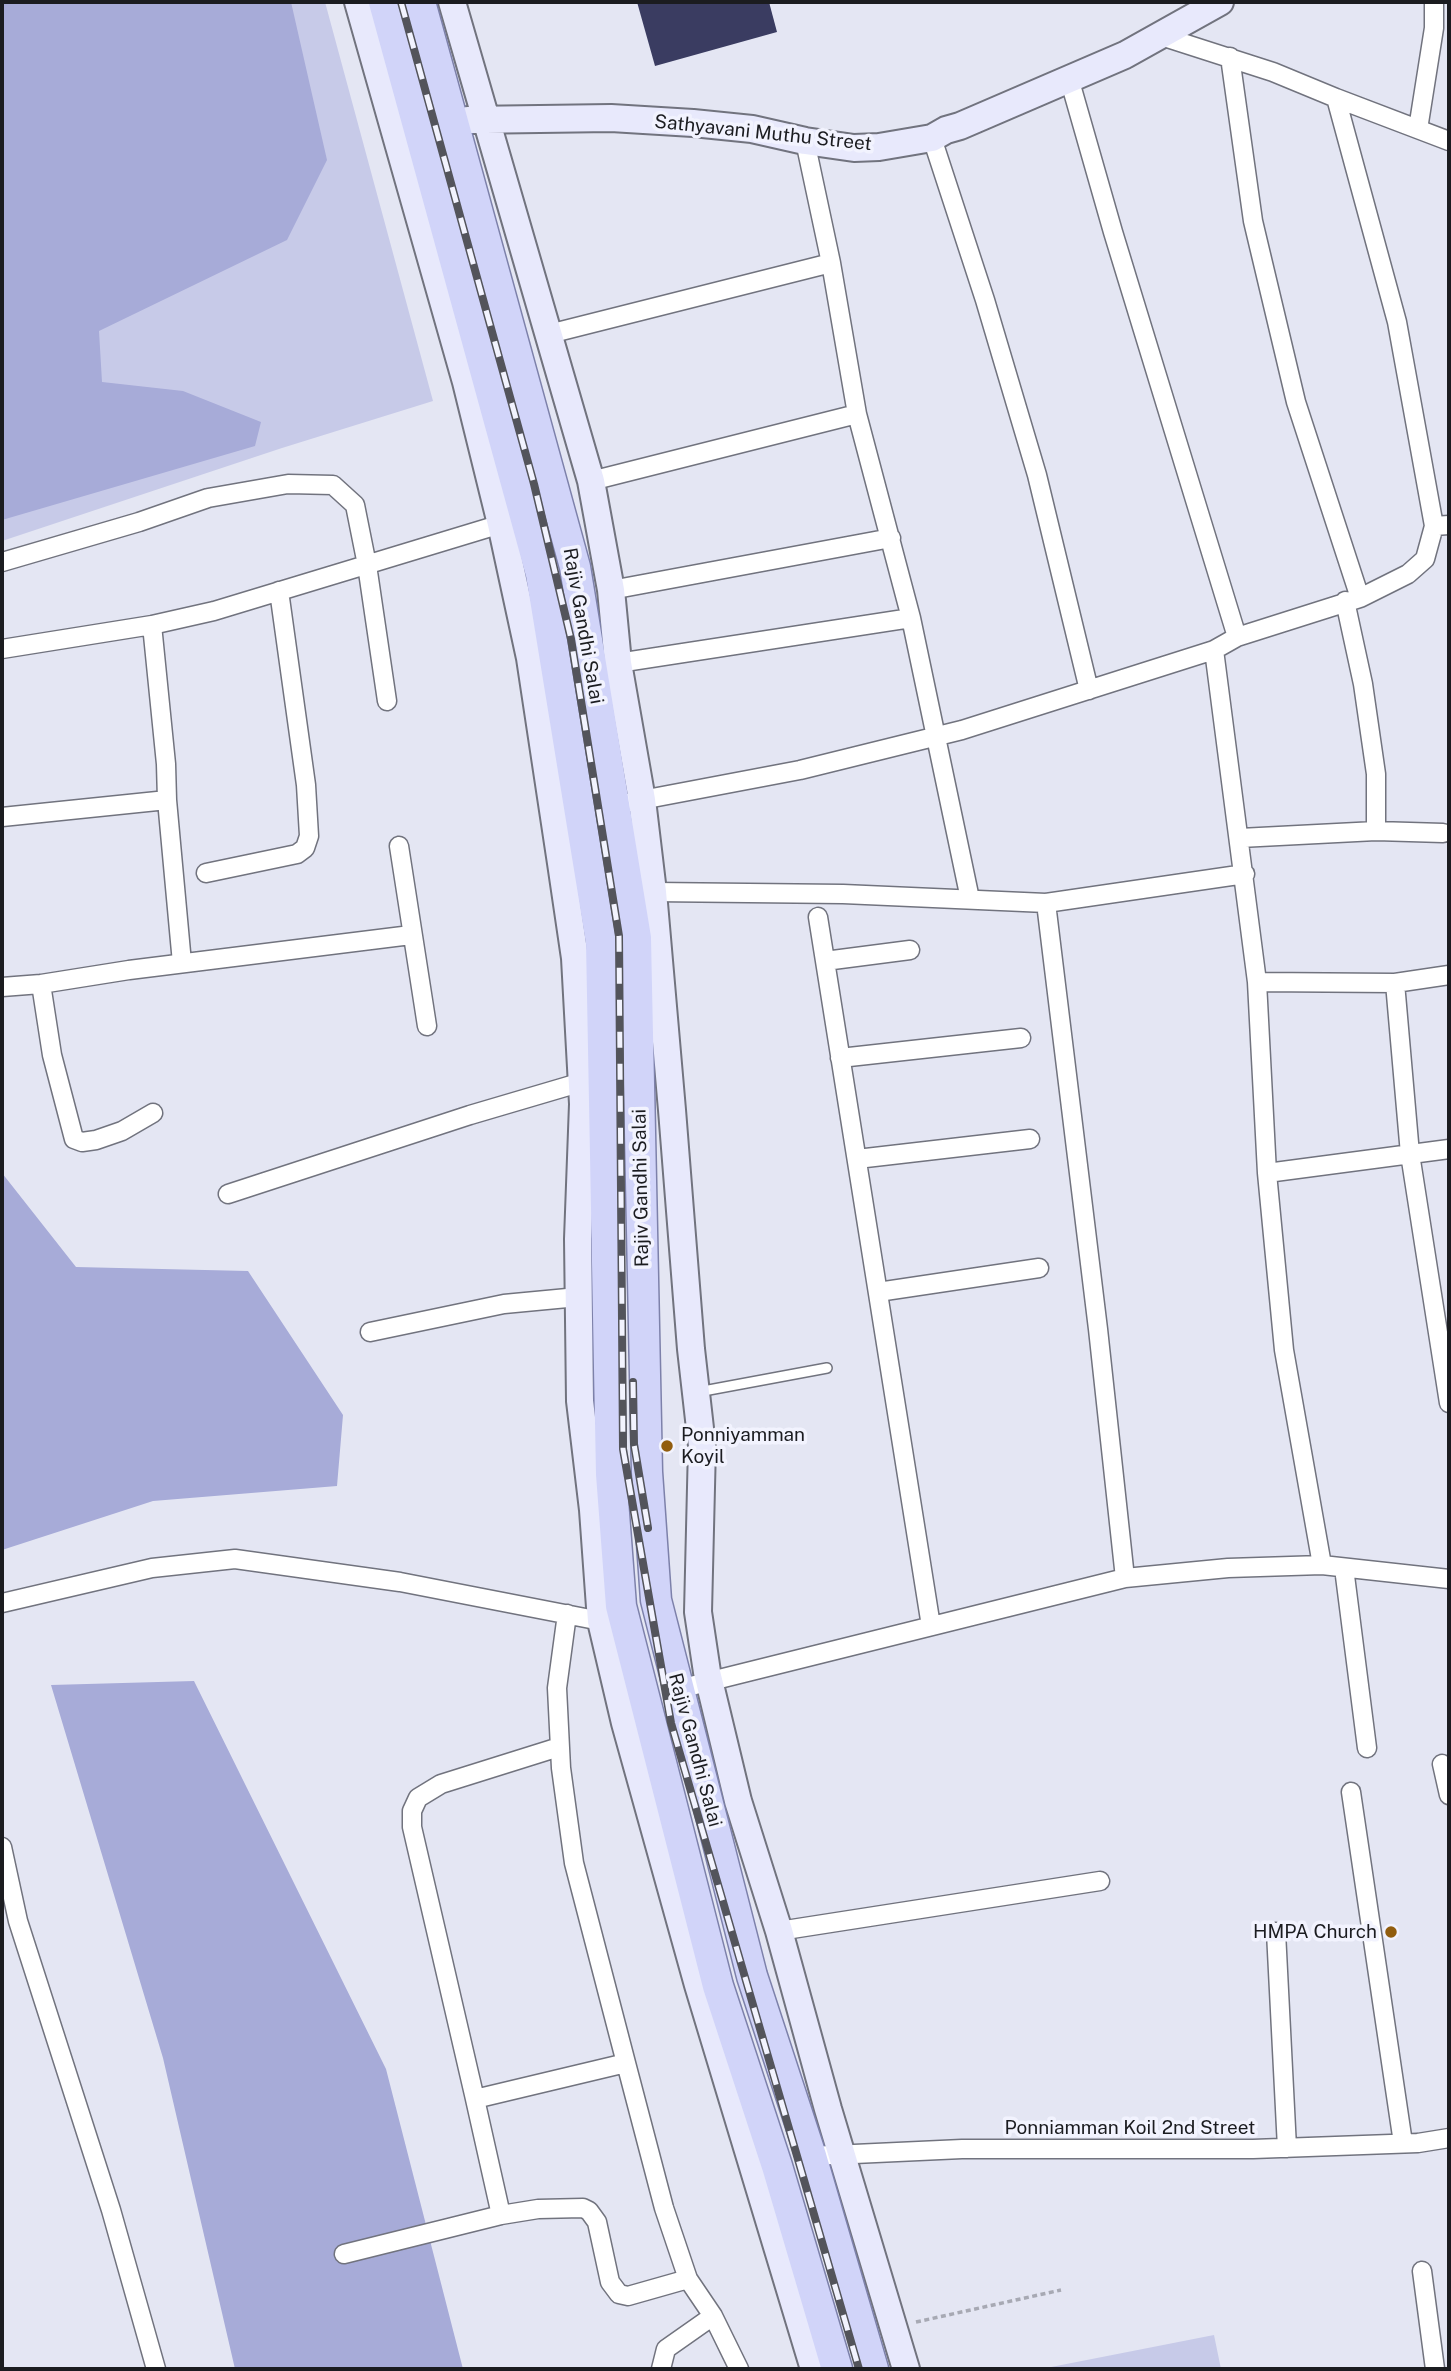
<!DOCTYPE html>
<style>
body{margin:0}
#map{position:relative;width:1451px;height:2371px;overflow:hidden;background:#e4e6f3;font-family:"Public Sans",sans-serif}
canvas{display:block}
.frame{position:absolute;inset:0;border:4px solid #1b1c20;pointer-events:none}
</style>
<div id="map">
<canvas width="1451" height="2371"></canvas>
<div class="frame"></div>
</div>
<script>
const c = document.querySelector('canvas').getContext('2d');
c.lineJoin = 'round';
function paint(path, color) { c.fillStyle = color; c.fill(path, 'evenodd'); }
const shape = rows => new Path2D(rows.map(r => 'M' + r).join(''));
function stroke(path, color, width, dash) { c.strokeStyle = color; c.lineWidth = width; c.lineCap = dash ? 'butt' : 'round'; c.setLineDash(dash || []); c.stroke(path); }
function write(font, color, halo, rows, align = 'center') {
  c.font = font + ' "Public Sans",sans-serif'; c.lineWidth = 7; c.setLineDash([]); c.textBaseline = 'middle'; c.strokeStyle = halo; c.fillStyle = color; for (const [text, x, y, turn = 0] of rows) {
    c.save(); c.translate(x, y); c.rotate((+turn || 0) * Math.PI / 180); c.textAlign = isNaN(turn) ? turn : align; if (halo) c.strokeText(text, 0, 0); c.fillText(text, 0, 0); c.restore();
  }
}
paint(shape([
 [2,2,325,2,433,401,282,448,2,541],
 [1214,2335,1221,2369,1041,2369]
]), '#c7cae8');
paint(shape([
 [2,2,291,2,327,160,287,240,99,331,102,382,183,391,261,422,255,446,2,520],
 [2,1173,76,1267,248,1271,343,1415,337,1486,153,1501,2,1550],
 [194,1681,386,2069,463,2369,235,2369,163,2058,51,1685]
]), '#a7abd8');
paint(shape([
 [637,2,769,2,777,32,655,66]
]), '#3a3c61');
const lane = shape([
 [698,1392,827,1368]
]);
const street = shape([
 [1161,36,1273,72,1336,98,1449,141],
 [1230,57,1253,221,1296,402,1360,598],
 [1069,78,1113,232,1237,637],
 [1336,98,1397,322,1434,526],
 [1418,129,1434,28,1434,2],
 [932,138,985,300,1037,475,1089,690],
 [805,141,831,263,857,414,911,618,970,899],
 [549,334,831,263],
 [591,481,857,414],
 [2,562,139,522,208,498,288,484,333,485,355,505,367,565,387,701],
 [611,590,891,538],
 [1345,601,1363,684,1376,774,1376,831],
 [152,625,166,764,167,800,182,963],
 [2,649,152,625,214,611,501,524],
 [1214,650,1257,982,1267,1173,1284,1350,1322,1565],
 [618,663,911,618],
 [631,802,800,770,962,730,1214,650,1237,637,1360,598,1408,574,1425,559,1434,526,1449,525],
 [2,817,167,800],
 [1240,838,1376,831,1443,833],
 [399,846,427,1026],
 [206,873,297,854,305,848,309,836,306,785,279,591],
 [653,892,843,894,1046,903,1245,874],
 [1046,903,1098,1329,1125,1578],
 [818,917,931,1626],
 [825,961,910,950],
 [1257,982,1395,983,1449,975],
 [1395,983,1410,1154,1449,1403],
 [41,984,52,1055,74,1139,82,1142,96,1140,122,1131,153,1113],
 [2,987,41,984,129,970,411,935],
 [840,1058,1021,1038],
 [857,1159,1030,1139],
 [1267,1173,1449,1149],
 [228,1194,470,1115,582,1082],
 [878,1292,1039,1268],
 [370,1332,504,1304,578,1297],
 [1344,1568,1367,1748],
 [2,1603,152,1568,235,1559,400,1582,611,1623],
 [567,1614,557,1688,561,1768,574,1863,626,2063],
 [679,1689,1125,1578,1228,1568,1322,1565,1449,1579],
 [1442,1764,1449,1795],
 [1351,1792,1403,2143],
 [2,1847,18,1921,111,2210,156,2369],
 [779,1931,1100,1881],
 [1276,1932,1287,2148],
 [475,2099,412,1827,412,1811,418,1798,441,1784,559,1747],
 [811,2156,962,2149,1253,2149,1418,2143,1449,2138],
 [501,2215,475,2099,626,2063,664,2208,688,2279,713,2316,739,2369],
 [344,2254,501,2215,538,2209,583,2208,589,2211,597,2222,610,2282,619,2294,628,2296,688,2279],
 [1422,2271,1435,2369],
 [661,2369,666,2349,713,2316]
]);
const secondary = shape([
 [358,2,466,382,501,524,530,658,561,863,575,958,583,1104,578,1239,580,1401,593,1510,601,1621,625,1723,698,1985,814,2369],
 [452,2,591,481,611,590,618,663,642,800,653,892,672,1110,691,1349,702,1446,698,1612,707,1672,738,1801,779,1931,828,2109,906,2369],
 [468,120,611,118,693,123,752,129,805,141,854,148,879,147,932,138,946,130,960,126,1125,55,1220,2]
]);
const primary = shape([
 [384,2,541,574,601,942,611,1474,621,1606,718,1986,777,2166,837,2369],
 [420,2,575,567,636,938,647,1472,656,1600,752,1976,811,2156,873,2369]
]);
stroke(lane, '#71737e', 12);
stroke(street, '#71737e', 21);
stroke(secondary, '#71737e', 30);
stroke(primary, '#7d81aa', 33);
stroke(shape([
 [916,2322,1061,2290]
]), '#a7a9b3', 3.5, [5, 3.5]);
stroke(lane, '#fff', 9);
stroke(street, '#fff', 18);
stroke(secondary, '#e8e9fc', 26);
stroke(primary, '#d1d4f9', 30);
const rail = shape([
 [401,2,534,484,571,639,619,936,623,1449,671,1723,859,2369],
 [633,1382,634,1444,648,1528]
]);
stroke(rail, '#53545b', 8);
stroke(rail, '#f2f3fe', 5, [16]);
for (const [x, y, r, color] of [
 [667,1446,7,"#915d0e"],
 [1391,1932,7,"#915d0e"]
]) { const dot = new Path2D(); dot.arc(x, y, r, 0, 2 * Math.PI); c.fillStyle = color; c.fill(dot); stroke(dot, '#f2f3fe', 2.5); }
write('19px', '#1b1c20', '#f2f3fe', [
 ["Sathyavani Muthu Street",763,133,6],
 ["Rajiv Gandhi Salai",583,626,80],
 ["Rajiv Gandhi Salai",641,1188,-91],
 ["Rajiv Gandhi Salai",695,1750,75],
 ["Ponniamman Koil 2nd Street",1130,2128]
]);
write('19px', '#1b1c20', '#f2f3fe', [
 ["Ponniyamman",681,1435],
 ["Koyil",681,1457],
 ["HMPA Church",1377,1932,"right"]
], 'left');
</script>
